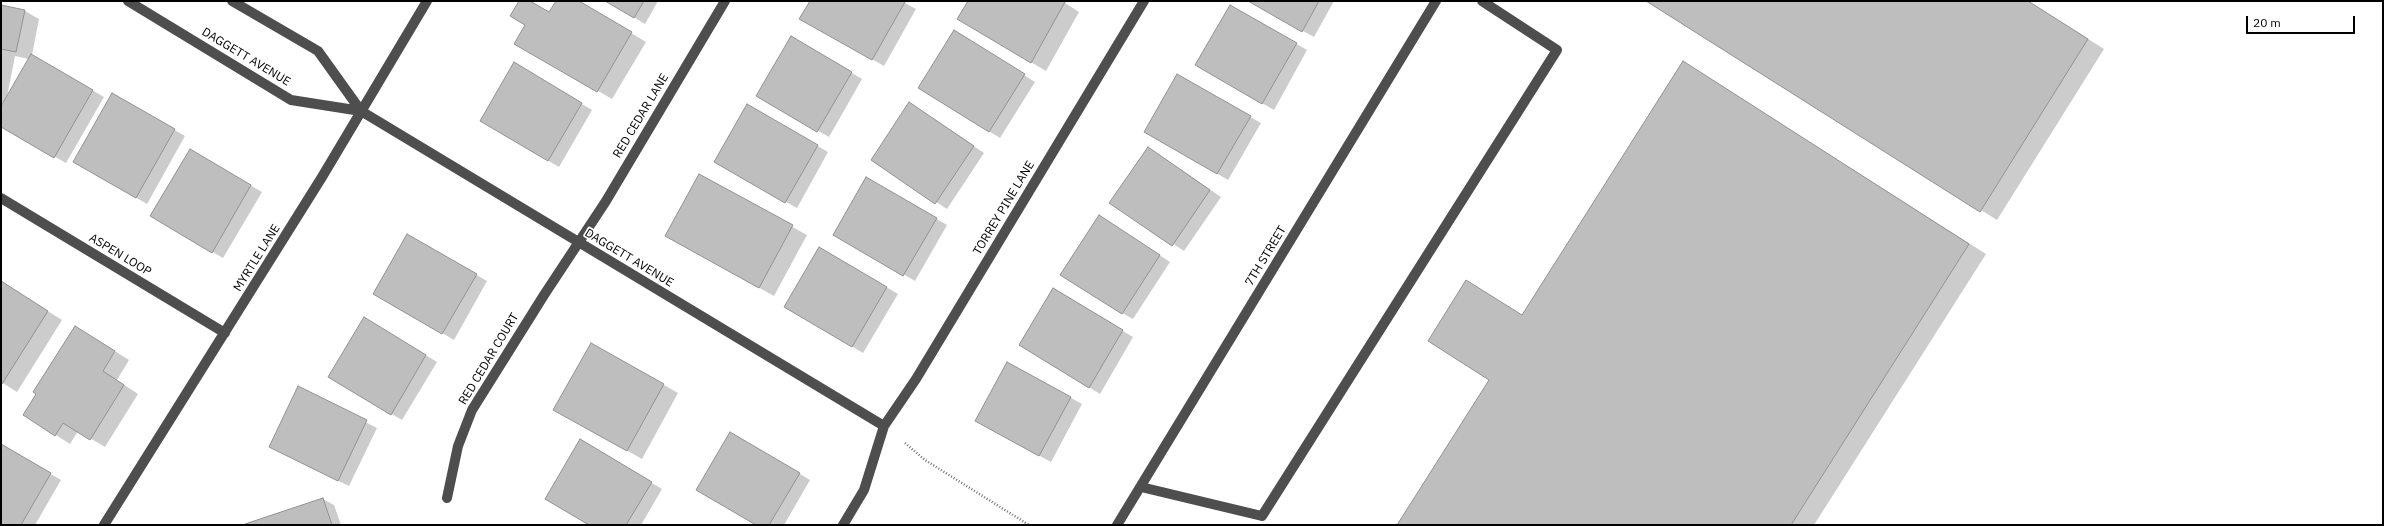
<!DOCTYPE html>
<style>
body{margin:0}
#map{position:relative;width:2384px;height:526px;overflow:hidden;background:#fff;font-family:"IBM Plex Sans",sans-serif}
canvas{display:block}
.frame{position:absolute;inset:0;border:2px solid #000;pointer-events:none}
.scale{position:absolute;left:2246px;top:16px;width:109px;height:18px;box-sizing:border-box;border:2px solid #000;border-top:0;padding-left:5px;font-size:12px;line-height:14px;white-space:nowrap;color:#000;-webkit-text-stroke:3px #fff;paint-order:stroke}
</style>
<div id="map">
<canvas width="2384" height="526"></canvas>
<div class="frame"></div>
<div class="scale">20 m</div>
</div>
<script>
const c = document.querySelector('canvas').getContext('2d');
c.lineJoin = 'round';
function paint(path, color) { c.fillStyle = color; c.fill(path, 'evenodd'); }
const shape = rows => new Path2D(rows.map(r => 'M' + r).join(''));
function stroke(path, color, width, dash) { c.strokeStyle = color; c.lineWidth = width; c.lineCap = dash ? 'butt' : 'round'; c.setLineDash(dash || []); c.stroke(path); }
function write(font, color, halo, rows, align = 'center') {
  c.font = font + ' "IBM Plex Sans",sans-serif'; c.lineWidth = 3.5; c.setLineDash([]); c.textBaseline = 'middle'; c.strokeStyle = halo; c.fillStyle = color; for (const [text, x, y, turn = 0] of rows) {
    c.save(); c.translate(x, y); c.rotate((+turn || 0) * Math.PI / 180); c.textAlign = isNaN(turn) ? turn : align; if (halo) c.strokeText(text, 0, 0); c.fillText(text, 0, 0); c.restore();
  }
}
paint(shape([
 [520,1,528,1,550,14,557,1,578,1,646,42,612,99,516,43,527,24],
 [607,1,658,1,645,24],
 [811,1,901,1,916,9,884,66,801,18],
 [969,1,1062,1,1079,12,1046,71,958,19],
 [1249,1,1334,1,1314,37],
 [1648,1,2028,1,2104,49,1997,220],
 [1,6,25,11,39,19,32,55,104,97,66,163,1,126,1,108,4,102,1,102],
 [15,56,29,59,7,97],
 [1230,6,1307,50,1274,110,1196,65],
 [791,37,862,79,829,137,757,96],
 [965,38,1035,82,1000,138,919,88],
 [1683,62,1986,254,1814,525,1398,525,1491,379,1522,316],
 [514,64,592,110,559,167,481,121],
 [1178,76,1261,123,1228,180,1146,132],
 [112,94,185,136,147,204,74,162],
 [910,103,984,153,947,209,872,160],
 [747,105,828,152,797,208,715,162],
 [1149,148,1221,197,1184,251,1111,202],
 [190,151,262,192,223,258,152,216],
 [699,175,807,235,774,296,680,244],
 [866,178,947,225,915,281,834,234],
 [1100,216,1170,262,1133,319,1122,313],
 [408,236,487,281,454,340,375,294],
 [819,248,898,294,863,353,786,307],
 [1,282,62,320,17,392,1,382],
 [1053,289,1133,337,1100,394,1089,387],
 [375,324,437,362,402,420,329,377],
 [89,335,129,360,117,380,138,394,105,447,78,431,70,444,24,415],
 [591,344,678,393,642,459,555,410],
 [1008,363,1082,404,1051,462,987,427],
 [299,388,377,428,349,486,281,453],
 [731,433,810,480,784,525,758,525],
 [580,441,662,489,641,525,591,525],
 [1,445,61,480,35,525,1,525],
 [323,499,334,505,341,525,246,525]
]), '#0003');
const building = shape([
 [519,1,530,1,549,12,556,1,579,1,632,32,597,92,514,44,525,25,510,16,519,1],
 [605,1,644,1,634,18,605,1],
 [810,1,903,1,905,2,872,60,799,19,810,1],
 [968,1,1063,1,1065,2,1031,63,957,19,968,1],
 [1248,1,1319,1,1302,32,1248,1],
 [1646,1,2028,1,2088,39,1980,212,1646,1],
 [1,5,25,10,16,52,1,49,1,5],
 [1230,5,1297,43,1262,104,1195,65,1230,5],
 [954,30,1025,74,989,132,918,88,954,30],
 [791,36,852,72,817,132,756,96,791,36],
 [31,54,93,90,54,158,1,127,1,106,31,54],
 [1683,61,1969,244,1791,525,1397,525,1489,380,1428,341,1466,280,1522,315,1683,61],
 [514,62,582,103,548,161,480,121,514,62],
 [1177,74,1251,116,1217,174,1144,132,1177,74],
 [112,93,175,129,136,198,73,162,112,93],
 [909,102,974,146,935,204,871,160,909,102],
 [747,104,818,145,785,203,714,162,747,104],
 [1148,147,1210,190,1172,246,1109,203,1148,147],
 [190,149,251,185,212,253,150,216,190,149],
 [699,174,793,225,759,288,665,236,699,174],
 [866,177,937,218,903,276,833,235,866,177],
 [1099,215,1160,255,1122,314,1060,275,1099,215],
 [407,234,477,274,442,334,373,294,407,234],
 [819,247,887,287,852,347,784,307,819,247],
 [1,281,48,311,2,384,1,383,1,281],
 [1053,288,1123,330,1089,388,1019,345,1053,288],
 [364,317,426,355,391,415,328,377,364,317],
 [75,326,115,351,103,371,124,385,90,440,63,423,55,436,23,415,36,394,33,392,75,326],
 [591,343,664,384,627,451,553,410,591,343],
 [1007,362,1071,397,1039,456,975,421,1007,362],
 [298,386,367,420,338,481,269,447,298,386],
 [730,432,800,473,769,525,756,525,696,490,730,432],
 [580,439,652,482,626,525,589,525,545,499,580,439],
 [1,444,51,473,21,525,1,525,1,444],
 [323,498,332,525,245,525,245,524,323,498]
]);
paint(building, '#bebebe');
stroke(building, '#929292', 1);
stroke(shape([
 [905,443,925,460,1029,525]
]), '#707070', 2.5, [1, 2]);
stroke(shape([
 [128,1,291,100,361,111],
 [232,1,318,51,361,111,884,426],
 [1,198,225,333],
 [1141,487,1262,516,1557,50,1482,1],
 [447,498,458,446,472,410,544,295,606,201,725,1],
 [104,525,322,177,427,1],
 [843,525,864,490,884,426,916,379,1144,1],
 [1117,525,1436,1]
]), '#4e4e4e', 10);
write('12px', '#000', '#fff', [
 ["DAGGETT AVENUE",246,57,31],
 ["RED CEDAR LANE",641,116,-59],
 ["TORREY PINE LANE",1004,208,-59],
 ["ASPEN LOOP",120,255,31],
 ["7TH STREET",1266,256,-59],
 ["MYRTLE LANE",257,258,-58],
 ["DAGGETT AVENUE",629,258,31],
 ["RED CEDAR COURT",489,359,-59]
]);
</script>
